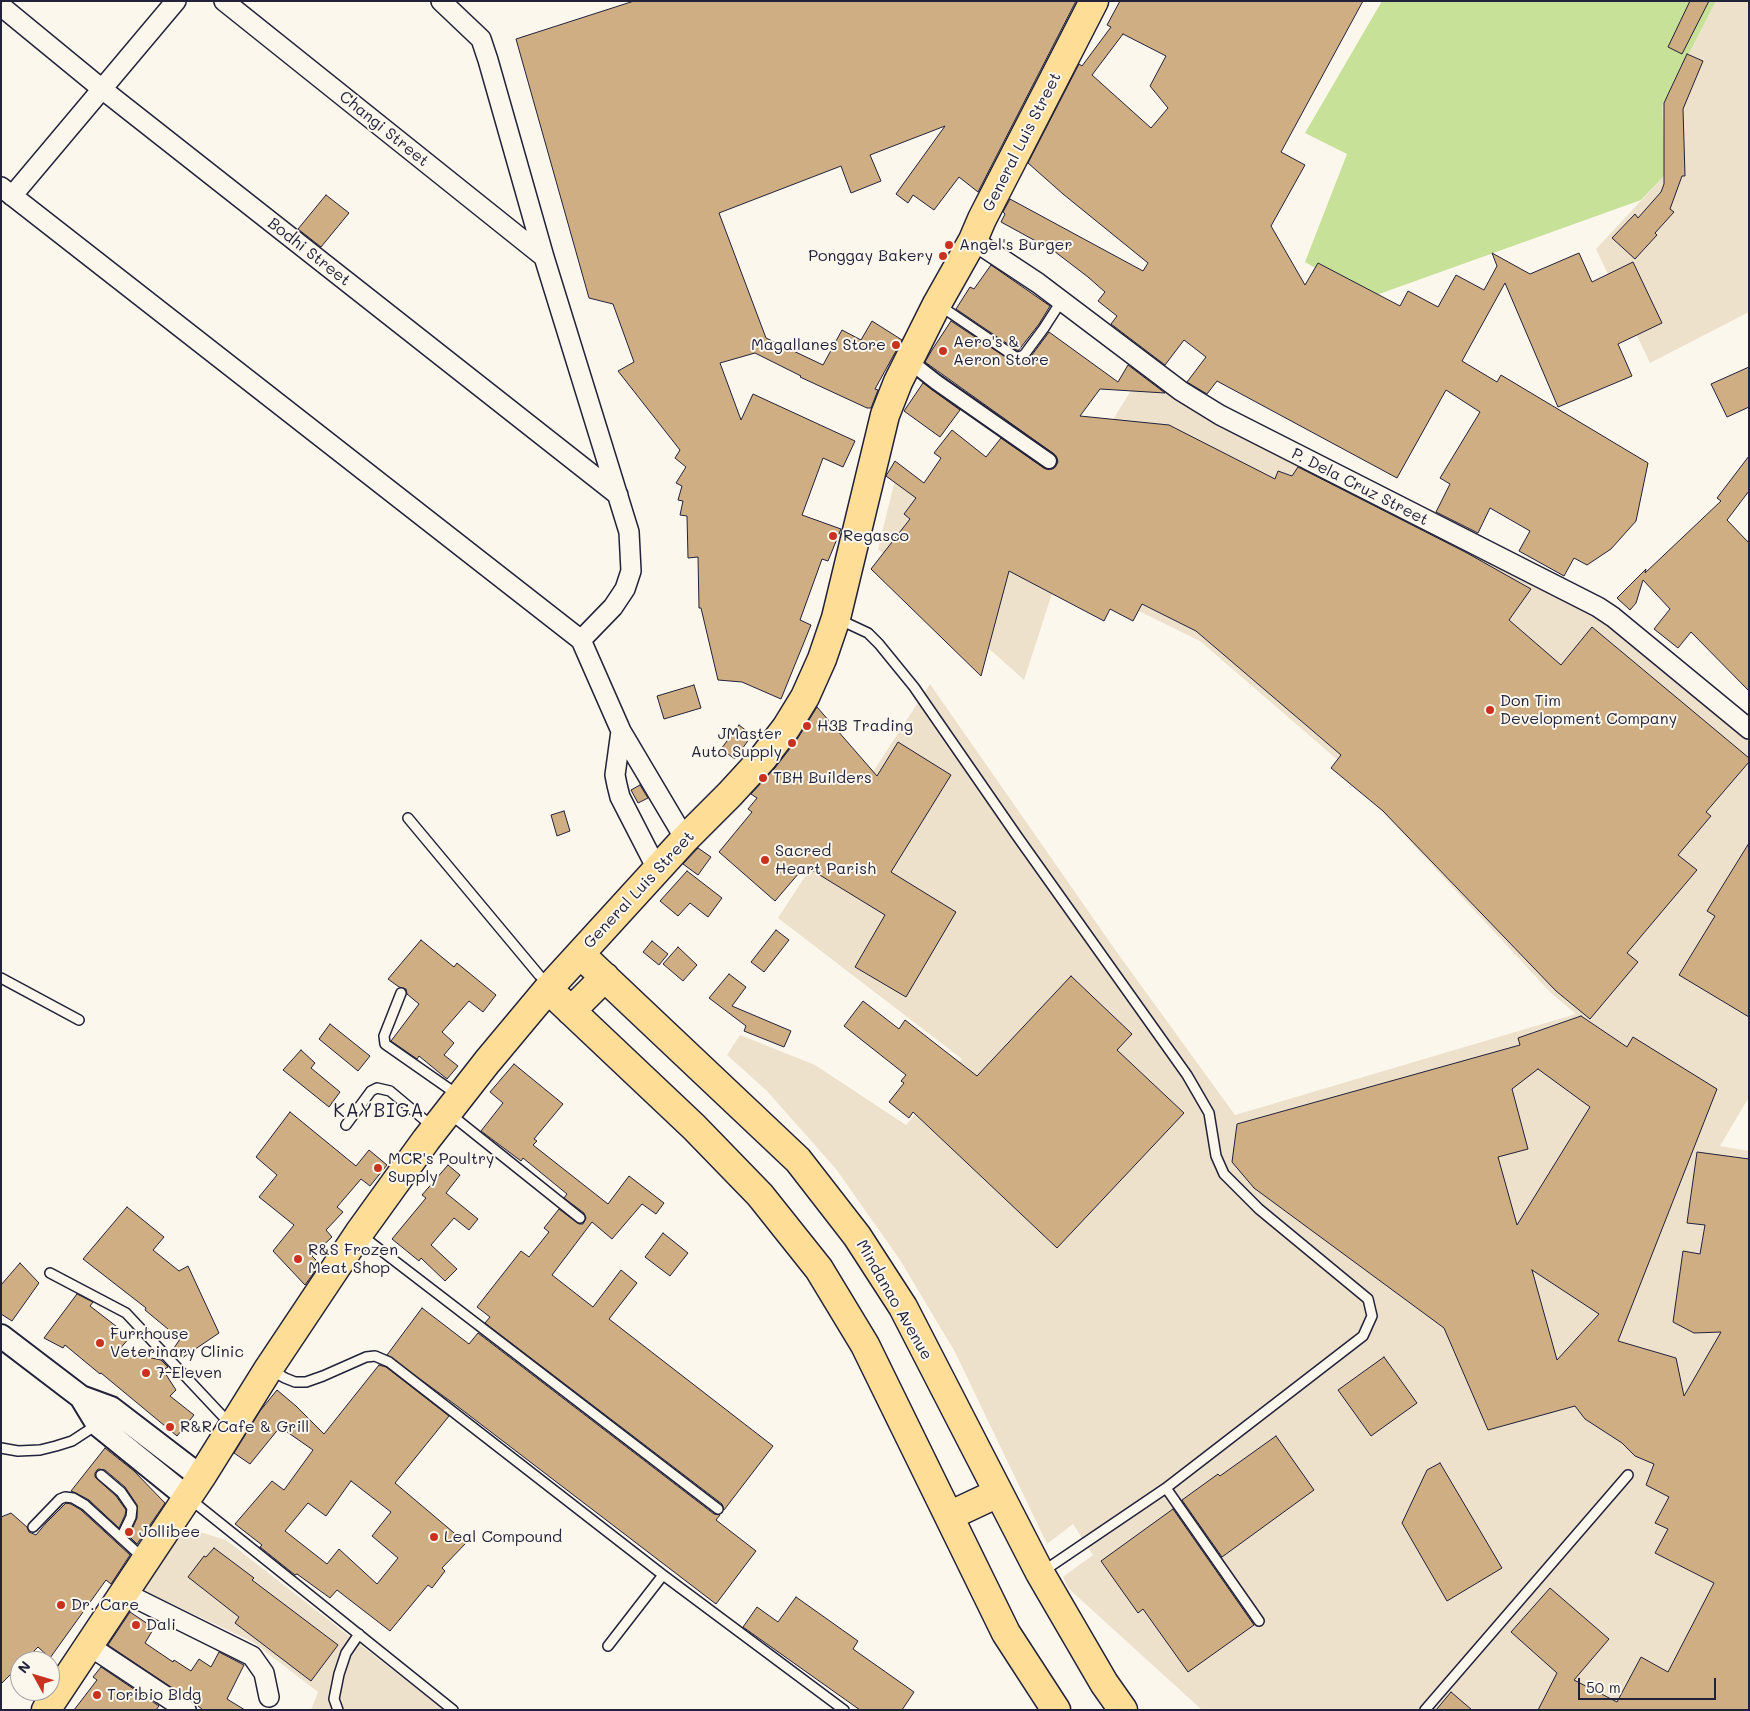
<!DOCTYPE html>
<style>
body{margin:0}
#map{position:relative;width:1750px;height:1711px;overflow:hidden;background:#fbf7ec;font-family:Mali,sans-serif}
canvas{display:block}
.frame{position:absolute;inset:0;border:2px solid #22223b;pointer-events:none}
.north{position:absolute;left:10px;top:1651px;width:50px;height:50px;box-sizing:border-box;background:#fbf7ec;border:1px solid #a4a2a5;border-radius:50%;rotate:309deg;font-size:14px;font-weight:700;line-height:20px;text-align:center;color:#22223b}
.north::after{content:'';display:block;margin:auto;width:18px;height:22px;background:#c8321e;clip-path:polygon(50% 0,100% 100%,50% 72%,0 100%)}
.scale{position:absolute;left:1578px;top:1678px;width:138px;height:22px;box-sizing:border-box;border:2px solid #22223b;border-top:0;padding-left:6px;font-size:15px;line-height:18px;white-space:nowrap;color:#22223b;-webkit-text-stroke:4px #fbf7ec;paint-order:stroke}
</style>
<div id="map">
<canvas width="1750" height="1711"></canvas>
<div class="frame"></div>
<div class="north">N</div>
<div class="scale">50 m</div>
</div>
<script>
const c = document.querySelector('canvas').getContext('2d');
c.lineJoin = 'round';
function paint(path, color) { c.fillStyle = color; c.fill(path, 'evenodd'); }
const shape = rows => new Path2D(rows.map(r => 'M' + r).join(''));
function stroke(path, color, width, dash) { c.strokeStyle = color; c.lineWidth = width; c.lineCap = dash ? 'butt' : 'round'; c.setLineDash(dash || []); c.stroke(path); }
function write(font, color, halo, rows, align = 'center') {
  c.font = font + ' Mali,sans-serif'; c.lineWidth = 4; c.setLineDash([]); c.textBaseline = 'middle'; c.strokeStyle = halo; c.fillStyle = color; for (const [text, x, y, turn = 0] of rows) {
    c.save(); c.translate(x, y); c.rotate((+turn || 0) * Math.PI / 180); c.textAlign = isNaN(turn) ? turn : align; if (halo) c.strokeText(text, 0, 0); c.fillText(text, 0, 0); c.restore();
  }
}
paint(shape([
 [1716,1,1749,1,1749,312,1650,363,1596,249,1666,174,1662,106],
 [1142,373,1605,618,1749,742,1749,1097,1720,1146,1749,1151,1749,1710,1202,1710,1068,1588,1063,1577,1093,1555,1073,1524,1047,1544,955,1352,900,1260,836,1169,767,1091,727,1055,740,1035,815,1065,906,1125,962,1059,778,918,930,684,1116,951,1235,1115,1576,1014,1551,993,1380,809,1384,800,1200,641,1059,572,1024,680,878,549,897,472,926,490,1057,509],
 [184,1527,226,1540,444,1710,311,1710,318,1692,253,1642,138,1588]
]), '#eee1cc');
paint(shape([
 [1382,1,1716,1,1662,106,1666,174,1641,200,1368,298,1305,262,1347,154,1305,133]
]), '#c7e198');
const building = shape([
 [634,1,1076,1,978,192,959,177,934,210,913,195,908,203,896,194,945,126,870,155,881,181,851,193,841,166,719,213,766,338,823,365,842,330,861,340,872,321,902,340,875,389,878,390,871,408,867,408,800,377,801,376,755,353,720,363,741,420,753,394,855,441,843,467,823,458,802,515,841,529,828,561,822,559,800,620,811,625,781,699,742,682,718,680,701,608,699,608,698,557,688,558,687,516,680,515,683,501,678,500,682,486,676,483,686,467,675,458,680,450,618,371,634,362,613,304,589,298,516,39,634,1],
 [1120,1,1363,1,1281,152,1305,165,1271,226,1305,285,1318,263,1400,306,1408,291,1438,307,1456,275,1484,290,1497,266,1492,253,1530,274,1579,253,1592,282,1633,262,1662,323,1618,344,1632,376,1558,407,1505,283,1462,361,1497,382,1501,375,1648,463,1636,521,1611,549,1587,565,1574,558,1564,576,1519,551,1530,531,1490,508,1478,533,1436,512,1450,484,1440,478,1480,412,1446,390,1397,478,1217,381,1207,394,1187,382,1206,357,1184,340,1165,365,1111,324,1117,316,1098,301,1105,292,1088,277,1054,251,1001,222,1005,214,1003,212,1010,199,1143,271,1148,263,1063,194,1028,163,1079,64,1082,66,1111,27,1107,25,1120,1],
 [1123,34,1166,56,1150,86,1168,108,1151,128,1092,75,1123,34],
 [1690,1,1709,1,1682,54,1668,47,1690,1],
 [1687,54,1703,61,1683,109,1685,176,1682,176,1670,209,1674,212,1655,233,1657,235,1635,259,1612,238,1635,214,1638,218,1661,192,1664,184,1664,103,1687,54],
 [326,195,349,213,321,247,298,229,326,195],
 [991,265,1050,306,1039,324,1018,351,956,309,970,287,974,289,991,265],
 [951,321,1016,364,1029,359,1049,332,1118,382,1128,365,1165,393,1100,389,1080,416,1169,425,1275,479,1278,471,1292,476,1298,467,1467,553,1531,589,1509,620,1561,665,1592,627,1749,758,1749,762,1706,812,1711,816,1678,855,1697,870,1627,953,1638,962,1590,1019,1556,991,1383,811,1331,768,1341,755,1196,631,1142,604,1133,621,1110,609,1104,621,1009,571,981,676,871,569,910,519,904,514,916,498,886,476,895,461,924,483,941,458,934,453,952,430,986,457,1001,438,1044,468,1052,469,1058,462,1057,458,1054,454,925,362,932,350,951,321],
 [1749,367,1749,407,1727,417,1711,384,1749,367],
 [923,383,960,410,940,437,904,411,923,383],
 [1749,456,1749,491,1727,520,1749,543,1749,691,1691,632,1678,648,1654,629,1670,609,1643,580,1636,603,1630,610,1617,598,1646,569,1645,573,1721,501,1717,498,1749,456],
 [694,685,701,708,664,719,657,696,694,685],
 [817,707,877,776,898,742,951,775,891,872,956,912,906,997,855,967,885,915,805,866,775,901,719,852,752,812,748,809,757,798,751,794,775,768,798,738,817,707],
 [739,725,752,735,735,759,721,749,739,725],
 [640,785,648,798,638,803,631,790,640,785],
 [564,811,570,831,557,836,551,815,564,811],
 [1749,843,1749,1017,1679,975,1715,916,1707,911,1749,843],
 [698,848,711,857,698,875,683,864,698,848],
 [687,871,722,898,708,917,690,903,678,916,660,901,687,871],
 [776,930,789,940,764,972,751,962,776,930],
 [421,940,454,967,457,963,496,995,483,1012,469,1001,442,1032,454,1043,444,1055,458,1066,447,1079,419,1056,417,1059,391,1041,419,1004,407,994,406,989,399,987,388,979,421,940],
 [652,941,668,954,659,965,643,952,652,941],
 [678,947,697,965,683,981,663,964,678,947],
 [729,974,746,987,732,1006,791,1031,784,1047,744,1031,746,1026,709,998,729,974],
 [1071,976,1132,1034,1117,1050,1184,1113,1057,1248,913,1112,909,1118,889,1102,904,1083,901,1081,906,1075,844,1026,863,1001,899,1029,905,1020,977,1076,1071,976],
 [1581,1016,1627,1047,1633,1037,1717,1089,1618,1341,1676,1358,1684,1396,1721,1332,1694,1333,1673,1322,1683,1251,1700,1254,1705,1225,1687,1223,1697,1152,1749,1159,1749,1710,1538,1710,1557,1673,1511,1632,1550,1588,1609,1639,1574,1680,1617,1702,1641,1657,1668,1672,1714,1583,1655,1553,1668,1529,1655,1523,1669,1497,1646,1485,1654,1464,1635,1456,1622,1443,1585,1419,1575,1406,1488,1430,1444,1328,1254,1188,1232,1162,1237,1124,1520,1045,1518,1038,1581,1016],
 [1538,1069,1590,1107,1517,1225,1498,1157,1528,1149,1512,1089,1538,1069],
 [1532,1270,1599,1314,1557,1360,1532,1270],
 [330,1024,370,1056,358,1071,319,1039,330,1024],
 [301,1050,315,1063,311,1068,340,1092,329,1107,283,1070,301,1050],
 [514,1064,563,1104,534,1139,537,1141,533,1145,608,1204,629,1176,664,1203,656,1214,642,1204,612,1239,592,1222,552,1275,593,1307,621,1270,637,1283,609,1319,773,1446,724,1510,722,1504,485,1323,490,1317,477,1307,521,1251,529,1257,549,1232,544,1228,559,1209,579,1224,583,1224,586,1218,584,1213,564,1198,567,1194,523,1158,521,1161,481,1131,503,1103,490,1092,514,1064],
 [290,1112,356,1166,369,1150,387,1165,370,1186,361,1179,337,1207,343,1212,326,1230,332,1237,312,1256,320,1264,305,1285,273,1251,294,1225,259,1197,277,1175,256,1157,290,1112],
 [448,1165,460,1175,446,1193,478,1219,469,1230,454,1218,431,1245,457,1269,445,1281,421,1258,419,1261,392,1239,426,1198,422,1195,448,1165],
 [127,1207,164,1237,153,1250,179,1271,188,1266,219,1333,182,1358,174,1348,180,1339,145,1310,146,1308,83,1259,127,1207],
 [663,1233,688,1253,670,1276,645,1257,663,1233],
 [20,1263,39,1283,12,1321,1,1314,1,1285,20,1263],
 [77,1294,93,1302,90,1306,130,1337,118,1351,161,1360,168,1367,163,1370,176,1390,170,1396,194,1415,177,1436,101,1373,100,1374,65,1345,63,1348,44,1338,77,1294],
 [422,1308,469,1344,478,1333,714,1514,720,1515,716,1520,756,1551,716,1604,457,1406,387,1355,422,1308],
 [1384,1357,1417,1403,1371,1436,1338,1390,1384,1357],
 [379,1365,386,1367,449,1416,395,1483,466,1543,442,1568,445,1571,432,1588,428,1585,390,1631,337,1590,330,1598,297,1574,295,1575,260,1547,262,1545,235,1524,272,1481,284,1490,313,1450,280,1427,250,1464,234,1453,260,1411,277,1390,296,1406,324,1434,379,1365],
 [351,1481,391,1512,372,1536,398,1558,377,1584,339,1549,327,1564,285,1531,308,1503,326,1516,351,1481],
 [1276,1436,1314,1490,1222,1557,1182,1500,1218,1474,1220,1476,1276,1436],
 [105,1448,134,1471,165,1503,137,1544,129,1536,137,1518,137,1505,125,1487,105,1470,98,1469,95,1473,95,1477,116,1496,126,1510,125,1515,119,1528,89,1500,76,1493,71,1491,105,1448],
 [1440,1463,1502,1568,1447,1601,1402,1523,1427,1470,1440,1463],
 [66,1503,71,1504,81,1510,130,1555,111,1584,106,1580,50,1658,38,1647,24,1661,20,1661,20,1665,1,1684,1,1517,11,1513,27,1527,29,1532,36,1535,46,1523,66,1503],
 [1173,1509,1254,1625,1188,1672,1143,1609,1138,1613,1101,1561,1173,1509],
 [214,1548,254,1578,252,1580,338,1645,311,1681,235,1623,239,1617,188,1577,204,1556,206,1557,214,1548],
 [796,1597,858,1641,853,1649,914,1692,902,1710,860,1710,743,1627,757,1607,778,1622,796,1597],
 [130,1612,154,1628,145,1643,173,1662,174,1660,191,1671,199,1659,211,1667,219,1652,244,1665,227,1699,245,1710,203,1710,192,1701,108,1645,130,1612],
 [101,1667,159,1706,156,1710,74,1710,97,1680,93,1677,101,1667],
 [1451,1692,1472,1710,1436,1710,1451,1692]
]);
paint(building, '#ceae82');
stroke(building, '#22223b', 1);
const service = shape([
 [939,305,1017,358,1024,355,1044,328,1062,300],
 [838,619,868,633,879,644,914,687,1017,836,1187,1075,1209,1113,1216,1156,1224,1174,1259,1209,1368,1299,1372,1316,1363,1336,1166,1488,1042,1572],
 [408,818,539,975,549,984],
 [1,978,79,1020],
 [401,993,384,1036,385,1044,458,1095],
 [450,1114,580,1218],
 [346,1125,371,1091,377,1088,390,1091,433,1127],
 [361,1235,718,1509],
 [50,1273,126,1313,231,1425],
 [271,1370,285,1378,295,1382,306,1382,323,1376,366,1357,375,1356,389,1362,663,1575,844,1710],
 [1,1448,18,1451,40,1450,56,1446,72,1441,98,1424],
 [101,1475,121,1492,132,1508,131,1517,121,1538],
 [1166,1488,1259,1621],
 [190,1499,453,1710],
 [33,1527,60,1499,65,1497,73,1498,85,1505,143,1558],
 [608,1646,663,1575],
 [338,1710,334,1699,339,1674,346,1653,359,1634],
 [1425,1710,1628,1475]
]);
const pedestrian = shape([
 [908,360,936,382,1049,461]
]);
const minor = shape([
 [224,1,544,257],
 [441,1,481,39,488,60,544,257,629,532,631,571,625,589,613,607,581,640],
 [1,6,102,89,618,495],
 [1,187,581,640,621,731,685,839],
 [12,196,176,1],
 [973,240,1038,283,1181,391,1220,415,1598,607,1613,617,1749,729],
 [621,731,615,775,617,785,620,797,657,869],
 [123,1592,252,1656,264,1673,269,1697],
 [88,1645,186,1710]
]);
const tertiary = shape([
 [1,1336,81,1397,111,1408,201,1477],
 [81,1397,98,1425,187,1497]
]);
const primary = shape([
 [580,954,798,1160,857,1236,903,1307,1040,1573,1104,1683,1123,1710],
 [548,989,694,1127,760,1195,819,1269,865,1345,1006,1633,1056,1710],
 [571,1011,605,977],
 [949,1516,998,1493],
 [46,1710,201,1477,269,1368,359,1233,426,1140,487,1062,548,989,685,839,730,794,763,758,786,728,805,697,822,659,836,618,885,415,898,382,937,304,973,240,982,219,1094,1]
]);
stroke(service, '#22223b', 12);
stroke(pedestrian, '#22223b', 18);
stroke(minor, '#22223b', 22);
stroke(tertiary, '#22223b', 26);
stroke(primary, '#22223b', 31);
stroke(service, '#fbf7ec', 9);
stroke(pedestrian, '#fbf7ec', 14);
stroke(minor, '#fbf7ec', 19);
stroke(tertiary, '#fbf7ec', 22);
stroke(primary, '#fedd96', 28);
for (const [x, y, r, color] of [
 [949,245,5,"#c8321e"],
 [943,256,5,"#c8321e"],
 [896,345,5,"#c8321e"],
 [943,351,5,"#c8321e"],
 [833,536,5,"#c8321e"],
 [1490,710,5,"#c8321e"],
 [807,726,5,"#c8321e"],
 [792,743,5,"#c8321e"],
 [763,778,5,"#c8321e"],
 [765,860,5,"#c8321e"],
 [378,1168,5,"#c8321e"],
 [298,1259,5,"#c8321e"],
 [100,1343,5,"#c8321e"],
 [146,1373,5,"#c8321e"],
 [170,1427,5,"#c8321e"],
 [129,1532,5,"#c8321e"],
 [434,1537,5,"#c8321e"],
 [61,1605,5,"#c8321e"],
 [136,1625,5,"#c8321e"],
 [97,1695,5,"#c8321e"]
]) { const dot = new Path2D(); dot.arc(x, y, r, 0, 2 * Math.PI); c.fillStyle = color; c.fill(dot); stroke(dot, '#fbf7ec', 2); }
write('16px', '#22223b', '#fbf7ec', [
 ["Changi Street",384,129,39],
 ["General Luis Street",1022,142,-63],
 ["Bodhi Street",309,252,38],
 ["P. Dela Cruz Street",1360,487,27],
 ["General Luis Street",639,890,-47],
 ["Mindanao Avenue",894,1300,60]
]);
write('16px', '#22223b', '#fbf7ec', [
 ["Angel's Burger",959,245],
 ["Ponggay Bakery",933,256,"right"],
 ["Aero's &",953,342],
 ["Aeron Store",953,360],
 ["Magallanes Store",886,345,"right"],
 ["Regasco",843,536],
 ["Don Tim",1500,701],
 ["Development Company",1500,719],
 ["H3B Trading",817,726],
 ["JMaster",782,734,"right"],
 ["Auto Supply",782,752,"right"],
 ["TBH Builders",773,778],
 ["Sacred",775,851],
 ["Heart Parish",775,869],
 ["MCR's Poultry",388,1159],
 ["Supply",388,1177],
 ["R&S Frozen",308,1250],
 ["Meat Shop",308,1268],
 ["Furrhouse",110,1334],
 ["Veterinary Clinic",110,1352],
 ["7-Eleven",156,1373],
 ["R&R Cafe & Grill",180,1427],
 ["Jollibee",139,1532],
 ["Leal Compound",444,1537],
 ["Dr. Care",71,1605],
 ["Dali",146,1625],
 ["Toribio Bldg",107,1695]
], 'left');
c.letterSpacing = '1px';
write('19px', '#22223b', '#fbf7ec', [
 ["KAYBIGA",379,1111]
]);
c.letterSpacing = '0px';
</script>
